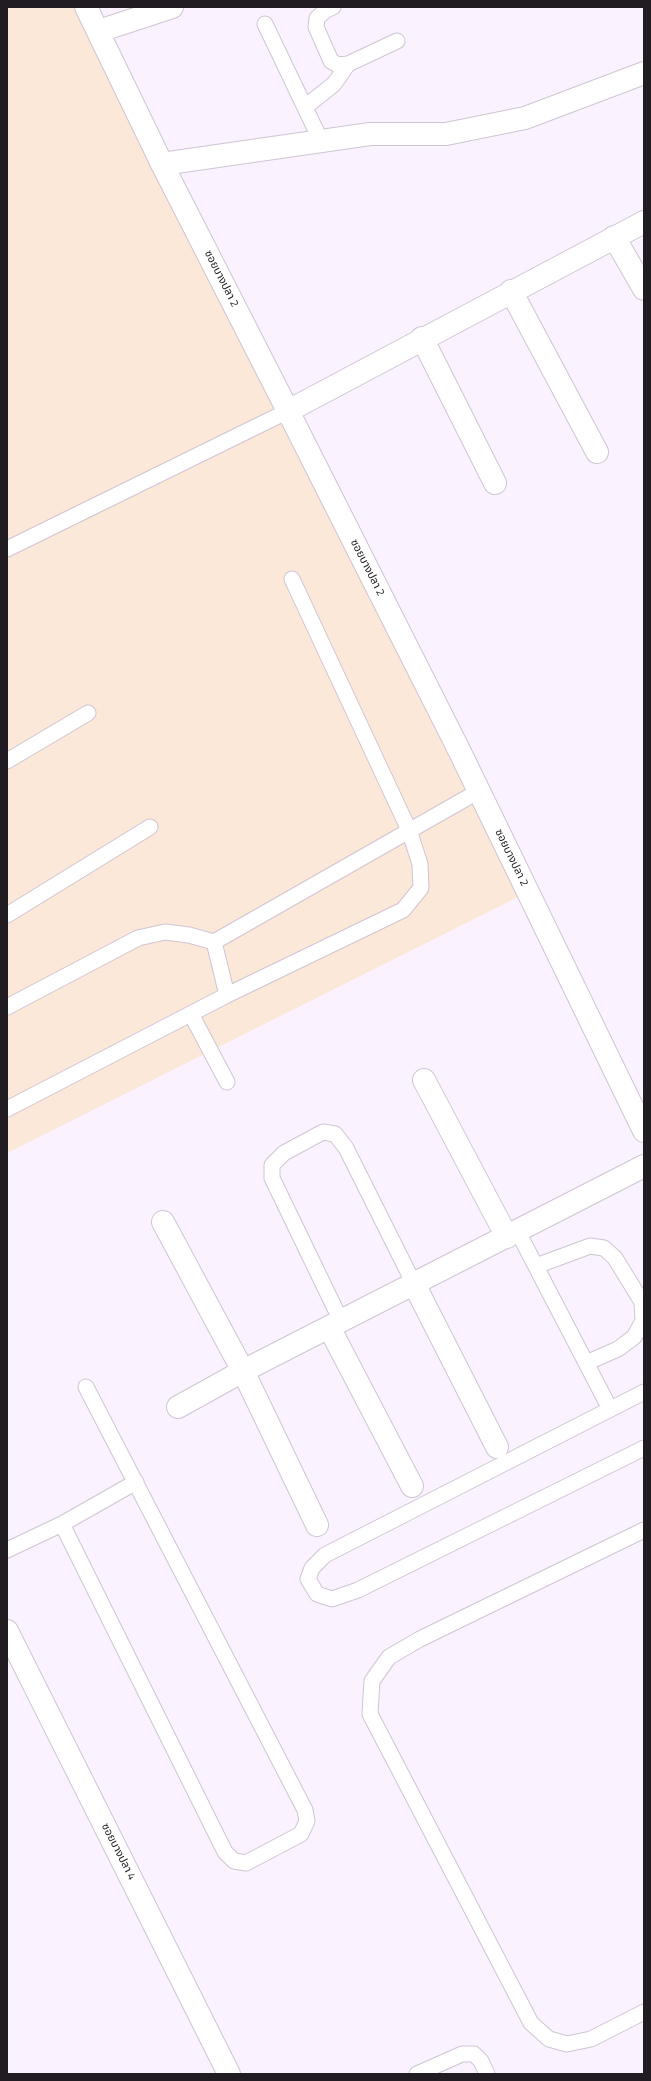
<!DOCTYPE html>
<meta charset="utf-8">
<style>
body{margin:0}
#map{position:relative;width:651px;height:2081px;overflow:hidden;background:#fbf2ff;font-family:"Titillium Web",sans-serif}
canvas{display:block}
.frame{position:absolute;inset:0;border:8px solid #201c21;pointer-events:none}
</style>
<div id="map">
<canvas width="651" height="2081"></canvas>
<div class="frame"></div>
</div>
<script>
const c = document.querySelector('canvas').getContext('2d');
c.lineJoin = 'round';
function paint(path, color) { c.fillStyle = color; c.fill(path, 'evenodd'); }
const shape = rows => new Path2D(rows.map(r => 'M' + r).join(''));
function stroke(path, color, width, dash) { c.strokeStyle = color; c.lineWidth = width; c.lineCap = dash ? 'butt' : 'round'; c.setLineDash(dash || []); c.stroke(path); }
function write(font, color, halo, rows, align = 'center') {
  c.font = font + ' "Titillium Web","Noto Sans Thai",sans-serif'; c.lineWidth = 3; c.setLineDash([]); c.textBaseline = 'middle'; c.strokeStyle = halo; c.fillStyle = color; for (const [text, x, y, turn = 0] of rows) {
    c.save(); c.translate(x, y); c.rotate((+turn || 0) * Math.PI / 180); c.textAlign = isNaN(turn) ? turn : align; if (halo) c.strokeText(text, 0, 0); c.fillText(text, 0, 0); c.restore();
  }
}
paint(shape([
 [7,7,85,7,528,892,7,1153]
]), '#fce8d8');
const service = shape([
 [333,7,326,10,317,18,316,27,331,61,338,65,348,64,397,41],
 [265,24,321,141],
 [305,107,334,84,348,64],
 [7,549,288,411],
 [7,761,88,713],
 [7,915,150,827],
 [227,995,214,942,479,791],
 [7,1007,138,938,165,932,189,935,214,942],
 [191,1014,227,1082],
 [7,1109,227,995,403,910,421,888,420,864,409,830,292,579],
 [518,1232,610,1409],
 [536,1266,590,1246,604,1248,615,1258,642,1302,643,1321,634,1337,618,1349,586,1363],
 [342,1323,272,1178,272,1165,284,1153,323,1132,335,1134,346,1148,414,1284],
 [644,1392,325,1555,312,1568,308,1579,317,1594,332,1599,358,1590,644,1448],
 [62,1524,225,1852,234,1861,246,1863,301,1834,307,1821,305,1810,86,1387],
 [644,1530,420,1639,389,1657,372,1681,370,1714,531,2023,549,2039,567,2044,591,2039,644,2012],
 [7,1550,62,1524,136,1482],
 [417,2074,462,2054,474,2054,481,2061,487,2074]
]);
const minor = shape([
 [99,31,172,7],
 [162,164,370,134,446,134,525,118,644,73],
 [614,237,644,289],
 [511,291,597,452],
 [422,338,495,483],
 [288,411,644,222],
 [424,1080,507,1237],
 [163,1222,243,1371,317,1525],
 [414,1284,497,1447],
 [330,1329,412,1486],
 [178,1407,243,1371,644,1166],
 [7,1631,229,2074]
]);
const tertiary = shape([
 [86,7,162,164,288,411,458,748,644,1131]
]);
stroke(service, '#cfc4d3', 17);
stroke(minor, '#cfc4d3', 24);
stroke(tertiary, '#cfc4d3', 24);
stroke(service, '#fff', 15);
stroke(minor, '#fff', 22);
stroke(tertiary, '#fff', 22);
write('11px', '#201c21', '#fff', [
 ["ซอยบางปลา 2",221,279,63],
 ["ซอยบางปลา 2",367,568,63],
 ["ซอยบางปลา 2",511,858,64],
 ["ซอยบางปลา 4",118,1852,63]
]);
</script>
